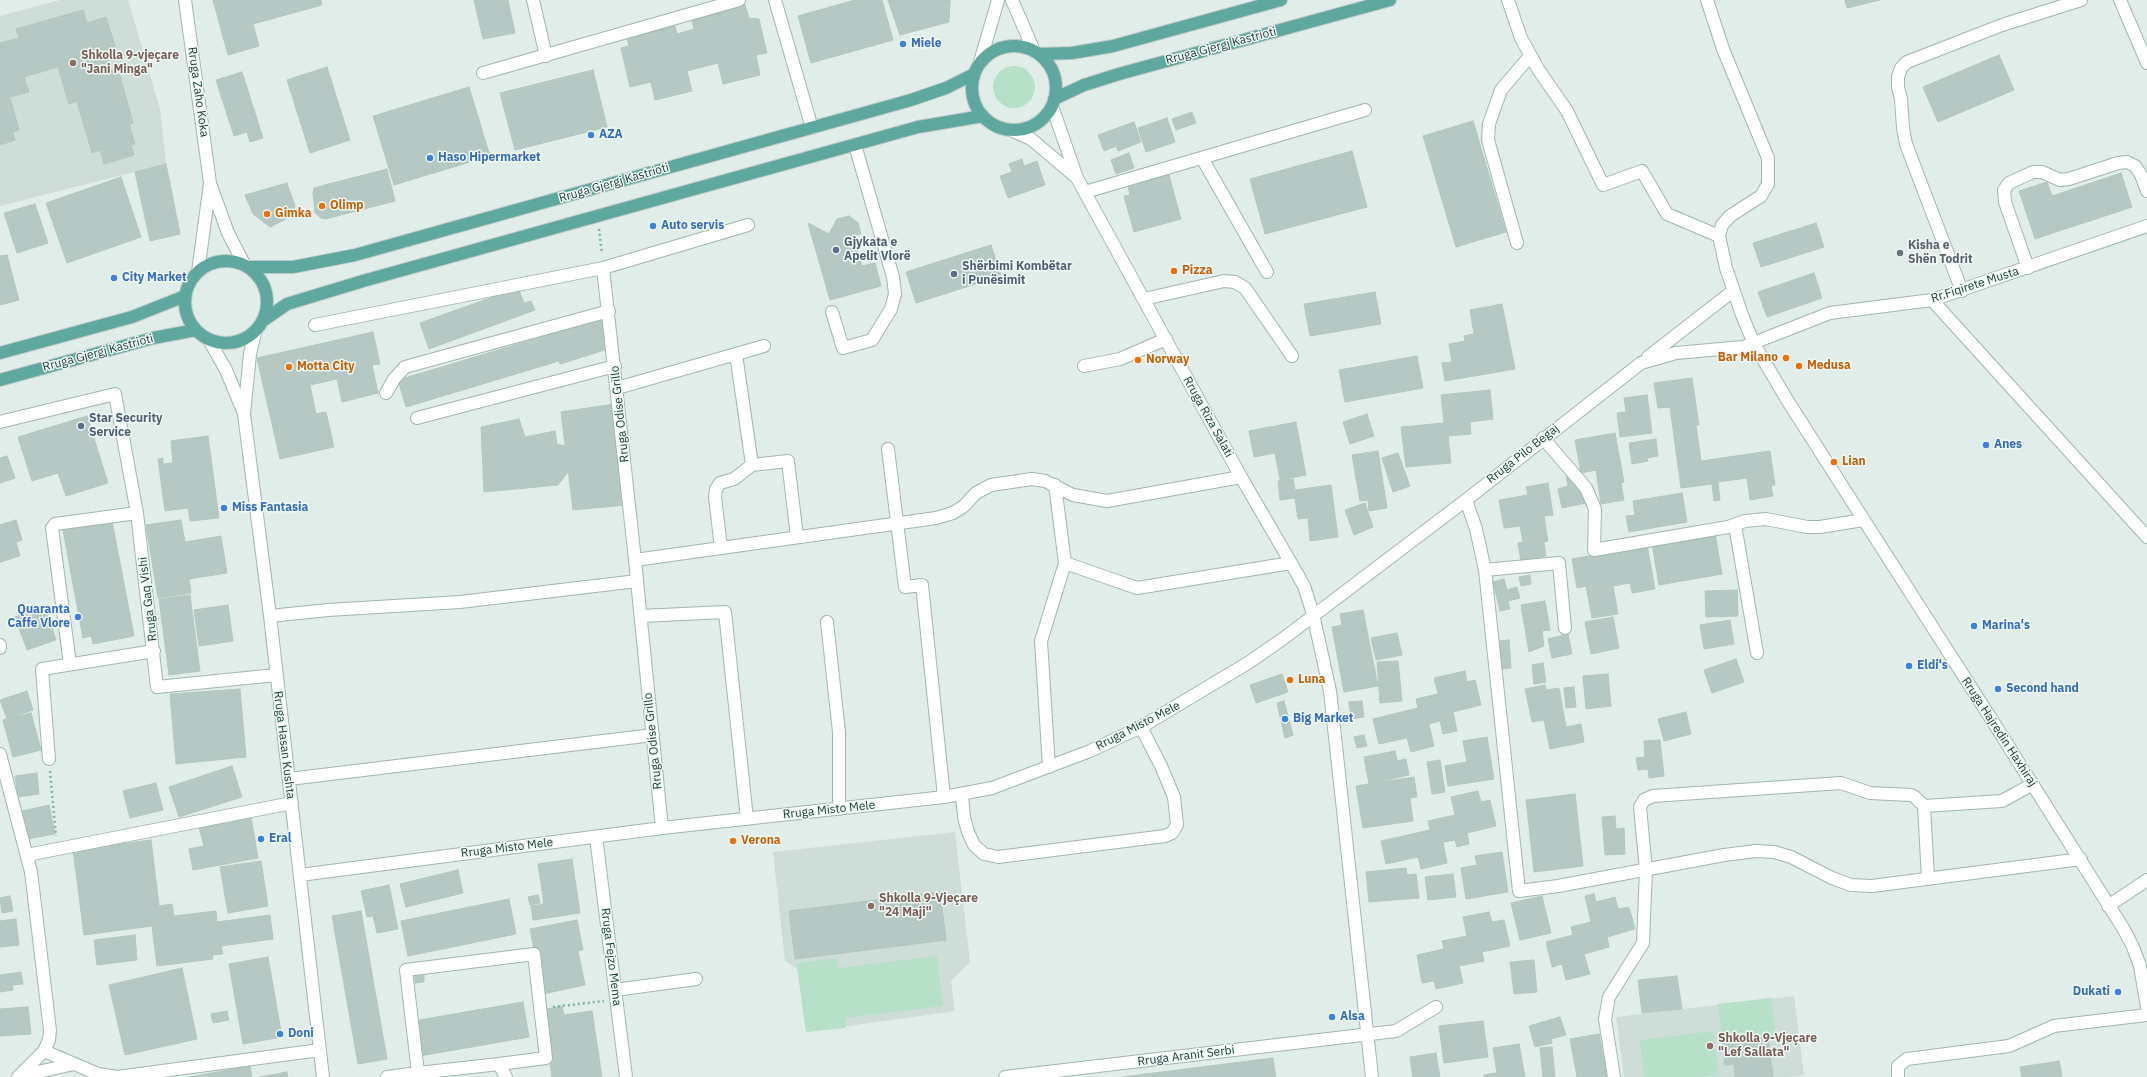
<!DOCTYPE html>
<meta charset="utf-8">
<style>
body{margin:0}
canvas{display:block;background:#e0ede9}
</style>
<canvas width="2147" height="1077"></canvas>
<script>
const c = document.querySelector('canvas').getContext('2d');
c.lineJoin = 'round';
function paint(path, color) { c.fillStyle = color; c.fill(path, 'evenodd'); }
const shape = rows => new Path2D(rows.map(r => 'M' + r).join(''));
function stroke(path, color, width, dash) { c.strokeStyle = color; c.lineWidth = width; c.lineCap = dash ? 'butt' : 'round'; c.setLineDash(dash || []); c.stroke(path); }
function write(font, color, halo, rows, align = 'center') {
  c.font = font + ' "IBM Plex Sans",sans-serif'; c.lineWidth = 3; c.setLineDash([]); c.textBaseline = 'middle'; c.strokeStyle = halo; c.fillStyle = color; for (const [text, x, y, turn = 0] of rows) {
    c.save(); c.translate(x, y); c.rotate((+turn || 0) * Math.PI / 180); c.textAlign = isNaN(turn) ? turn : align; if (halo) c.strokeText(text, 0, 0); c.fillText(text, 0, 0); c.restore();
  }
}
paint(shape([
 [60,0,128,0,160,109,166,164,0,206,0,16],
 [955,832,970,962,951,981,955,1011,806,1032,797,969,785,961,773,852],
 [1794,996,1804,1075,1788,1077,1624,1077,1616,1017]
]), '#ceddd8');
paint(shape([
 '993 87a21 21 0 1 1 42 0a21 21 0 1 1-42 0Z',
 [937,956,943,1006,845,1018,846,1028,806,1032,797,963,837,958,838,968],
 [1771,998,1776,1036,1722,1042,1718,1004],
 [1713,1031,1719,1075,1700,1077,1644,1077,1640,1040]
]), '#b6e1c8');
const building = shape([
 [213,0,321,0,322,5,253,24,259,46,228,55,213,0],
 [474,0,508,0,515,33,483,39,474,0],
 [855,0,882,0,893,40,811,63,798,16,855,0],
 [888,0,950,0,949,22,900,35,888,0],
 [1845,0,1880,0,1847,8,1845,0],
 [745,5,749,18,759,19,767,53,756,55,760,75,723,84,718,63,687,71,692,91,655,100,651,82,630,87,621,48,629,46,627,38,675,26,677,34,694,29,692,20,745,5],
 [83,10,87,23,106,17,117,52,106,55,111,71,118,69,133,123,129,124,135,144,131,145,134,155,104,164,100,150,92,153,77,101,69,104,58,67,24,77,29,92,10,97,19,130,13,132,15,140,0,145,0,43,19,38,16,29,83,10],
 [1999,55,2014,90,1938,122,1923,87,1999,55],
 [327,67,350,140,310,153,287,80,327,67],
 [593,70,607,127,515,150,500,93,593,70],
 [242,72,263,138,250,142,247,132,234,136,216,80,242,72],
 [469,87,490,156,394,185,373,116,469,87],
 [1192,112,1196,123,1176,130,1172,119,1192,112],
 [1167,118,1175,142,1146,152,1138,128,1167,118],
 [1473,121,1506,232,1456,247,1423,136,1473,121],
 [1134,122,1141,142,1118,151,1116,146,1104,151,1098,135,1134,122],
 [1352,151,1367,207,1265,234,1250,179,1352,151],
 [1129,153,1134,168,1116,174,1111,160,1129,153],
 [1022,159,1024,166,1037,161,1045,185,1008,198,1000,176,1012,172,1009,164,1022,159],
 [166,164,180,234,150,241,135,172,166,164],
 [387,169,395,201,333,217,325,185,387,169],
 [2121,173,2132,207,2035,239,2019,191,2047,182,2052,196,2121,173],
 [1169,175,1181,219,1134,232,1124,196,1130,195,1128,186,1169,175],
 [121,177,141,237,67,263,46,203,121,177],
 [287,183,295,206,286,219,270,227,253,214,245,195,287,183],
 [325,185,333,217,326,219,321,218,315,213,313,193,314,188,325,185],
 [35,204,48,243,17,253,4,213,35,204],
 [849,216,858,223,861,234,853,236,862,266,875,263,881,286,830,300,808,223,829,234,837,219,849,216],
 [1816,223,1824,247,1761,267,1753,243,1816,223],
 [991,245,1001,276,916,303,906,272,991,245],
 [7,255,19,300,0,305,0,256,7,255],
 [1814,273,1822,298,1767,317,1758,292,1814,273],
 [518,288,524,303,531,301,535,310,429,349,420,323,518,288],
 [1375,292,1381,324,1310,336,1304,304,1375,292],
 [1502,304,1515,369,1445,381,1442,363,1452,362,1449,344,1465,341,1464,336,1474,334,1470,310,1502,304],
 [602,319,611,348,560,364,559,361,406,407,398,380,602,319],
 [373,332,380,364,372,365,378,393,342,402,337,379,310,385,316,414,326,412,334,447,280,459,257,358,373,332],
 [1417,356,1423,388,1345,402,1339,370,1417,356],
 [1692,378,1699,425,1696,425,1701,461,1770,451,1775,485,1771,486,1773,496,1750,500,1747,478,1718,482,1720,500,1714,501,1712,484,1681,488,1670,407,1658,408,1654,383,1692,378],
 [1490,390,1493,419,1470,422,1471,434,1448,436,1451,463,1406,467,1401,427,1444,423,1441,395,1490,390],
 [1647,395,1652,433,1620,437,1617,413,1626,412,1624,398,1647,395],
 [614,404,626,505,573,510,561,412,614,404],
 [1367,414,1374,436,1350,444,1343,422,1367,414],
 [87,416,108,483,66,496,58,473,32,481,18,437,87,416],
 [519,419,525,437,555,431,557,444,565,446,568,472,558,485,484,492,481,427,519,419],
 [1296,422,1306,475,1280,480,1275,453,1254,457,1249,431,1296,422],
 [1615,433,1624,482,1621,483,1624,500,1601,504,1596,470,1581,473,1575,440,1615,433],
 [208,436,219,518,190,521,188,508,165,511,158,459,163,458,163,464,173,463,171,441,208,436],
 [1656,439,1658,456,1647,458,1648,461,1632,464,1629,443,1656,439],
 [1378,451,1387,508,1369,511,1368,500,1360,501,1352,455,1378,451],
 [1398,453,1410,486,1393,492,1382,458,1398,453],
 [7,456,15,478,0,483,0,458,7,456],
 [1574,475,1577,488,1582,487,1586,503,1562,508,1558,489,1568,486,1566,477,1574,475],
 [1293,479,1295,490,1331,485,1338,537,1310,541,1308,518,1298,519,1295,498,1280,500,1278,481,1293,479],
 [1548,483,1553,515,1544,516,1548,541,1544,542,1546,556,1521,561,1518,543,1523,542,1520,526,1504,528,1499,500,1528,495,1526,487,1548,483],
 [1682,493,1687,522,1629,532,1626,516,1635,515,1633,501,1682,493],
 [1365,503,1373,527,1354,535,1345,510,1365,503],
 [16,520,22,540,16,542,20,556,0,562,0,525,16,520],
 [181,520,185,542,221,536,227,573,189,579,191,593,158,598,146,525,181,520],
 [112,521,134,636,93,644,91,636,83,638,63,530,112,521],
 [1715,533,1722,574,1659,585,1652,543,1715,533],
 [1647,545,1655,589,1632,593,1630,583,1613,586,1618,614,1592,618,1586,586,1577,588,1572,559,1647,545],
 [1530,575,1531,584,1521,586,1519,577,1530,575],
 [1504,579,1507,590,1517,587,1520,598,1508,601,1510,609,1500,611,1493,582,1504,579],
 [1737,590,1738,616,1706,617,1705,591,1737,590],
 [190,595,200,671,169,675,159,599,190,595],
 [1545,601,1550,630,1542,631,1544,646,1529,652,1521,605,1545,601],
 [228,605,233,641,199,646,194,610,228,605],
 [45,608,56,640,27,650,15,617,45,608],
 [1363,610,1378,686,1344,692,1332,627,1342,625,1340,614,1363,610],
 [1613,617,1619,648,1591,654,1585,622,1613,617],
 [1730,620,1734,644,1704,649,1700,625,1730,620],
 [1397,633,1402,655,1376,660,1371,638,1397,633],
 [1568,634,1572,654,1552,658,1548,639,1568,634],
 [1509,640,1511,668,1500,669,1498,641,1509,640],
 [1736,659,1744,682,1712,693,1704,670,1736,659],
 [1398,661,1402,701,1380,703,1377,662,1398,661],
 [1543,663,1546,682,1534,684,1532,665,1543,663],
 [1465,671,1467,682,1475,680,1481,705,1453,712,1457,731,1443,734,1440,721,1429,724,1434,746,1411,752,1407,738,1379,744,1373,719,1418,708,1416,699,1438,694,1434,678,1465,671],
 [1282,674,1288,692,1256,703,1250,685,1282,674],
 [1608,674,1611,706,1586,709,1583,676,1608,674],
 [1545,685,1546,690,1559,688,1566,727,1581,724,1584,742,1550,749,1544,720,1532,722,1525,689,1545,685],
 [1574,687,1576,707,1566,708,1564,688,1574,687],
 [240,689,246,757,176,764,170,694,240,689],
 [27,691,33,710,7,719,0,700,27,691],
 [1284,701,1293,735,1285,738,1277,703,1284,701],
 [1362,701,1364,717,1351,719,1349,702,1362,701],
 [1686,712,1691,734,1664,741,1658,719,1686,712],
 [31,713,41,750,13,757,3,720,31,713],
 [1364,735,1367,746,1357,748,1354,737,1364,735],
 [1487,737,1494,779,1448,786,1445,766,1467,762,1463,741,1487,737],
 [1660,740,1664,776,1649,778,1648,769,1638,770,1636,758,1645,757,1644,741,1660,740],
 [1395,751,1397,761,1406,759,1409,775,1369,784,1364,757,1395,751],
 [1440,760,1445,792,1432,794,1427,762,1440,760],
 [232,766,242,797,179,817,169,787,232,766],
 [37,773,39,794,18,797,15,776,37,773],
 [1414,777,1417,797,1410,798,1413,821,1363,828,1356,786,1414,777],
 [156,783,163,810,130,818,123,791,156,783],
 [1478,791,1481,802,1490,800,1496,826,1467,833,1469,844,1457,847,1455,840,1443,842,1447,863,1421,869,1418,857,1386,864,1381,841,1430,830,1428,821,1455,815,1451,797,1478,791],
 [1575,794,1583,866,1534,872,1526,800,1575,794],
 [49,805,55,834,27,839,22,811,49,805],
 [1615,816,1616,829,1624,828,1625,854,1605,855,1602,817,1615,816],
 [251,817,258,858,193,870,189,849,204,846,199,828,251,817],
 [151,840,159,906,172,904,174,916,216,911,217,922,270,915,273,939,221,946,223,954,212,955,213,959,157,966,152,926,84,935,73,850,151,840],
 [1502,852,1508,892,1466,899,1461,868,1477,865,1475,856,1502,852],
 [572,859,580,913,533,920,531,906,544,904,538,864,572,859],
 [261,861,268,906,228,913,220,867,261,861],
 [1406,868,1407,875,1416,874,1419,898,1369,902,1366,872,1406,868],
 [458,870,463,893,406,907,400,884,458,870],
 [1453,874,1456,897,1428,900,1425,877,1453,874],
 [389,885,398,929,377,933,373,916,367,917,361,891,389,885],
 [940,892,946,940,795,959,789,911,940,892],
 [1594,894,1596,902,1615,897,1618,909,1629,907,1635,929,1607,937,1609,947,1584,954,1590,974,1566,980,1562,964,1552,967,1546,942,1573,935,1571,927,1591,922,1585,896,1594,894],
 [538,895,540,903,530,905,528,897,538,895],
 [10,896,13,911,2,913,0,898,10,896],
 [1542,896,1551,933,1520,940,1511,903,1542,896],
 [509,899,516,934,408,956,401,921,509,899],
 [361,911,387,1059,358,1064,332,916,361,911],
 [1489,912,1492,922,1504,920,1510,946,1482,952,1484,961,1459,966,1463,983,1436,989,1434,981,1422,983,1417,955,1444,949,1442,941,1467,936,1463,917,1489,912],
 [16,919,19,945,0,947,0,921,16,919],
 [577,920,583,950,578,951,585,985,543,994,530,929,577,920],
 [135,935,137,960,97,965,94,940,135,935],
 [268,957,282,1037,243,1044,229,964,268,957],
 [1534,960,1537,992,1514,994,1510,962,1534,960],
 [182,968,197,1039,125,1055,109,985,182,968],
 [21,972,23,984,12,985,13,990,0,992,0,975,21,972],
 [424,974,424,982,415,983,415,975,424,974],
 [1677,976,1682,1009,1642,1013,1638,980,1677,976],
 [523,1002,529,1037,420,1056,414,1021,523,1002],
 [562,1006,564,1015,592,1011,602,1077,552,1077,542,1010,562,1006],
 [28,1007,31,1034,0,1036,0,1009,28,1007],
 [227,1011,229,1020,213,1023,211,1014,227,1011],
 [1560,1017,1566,1035,1551,1039,1552,1043,1535,1047,1529,1026,1560,1017],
 [1483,1021,1488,1057,1444,1063,1439,1026,1483,1021],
 [1599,1034,1607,1077,1577,1077,1570,1039,1599,1034],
 [1768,1037,1773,1077,1735,1077,1734,1064,1725,1065,1722,1042,1768,1037],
 [1519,1044,1525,1077,1484,1077,1484,1075,1497,1073,1493,1048,1519,1044],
 [1552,1047,1555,1077,1543,1077,1540,1048,1552,1047],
 [1436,1053,1440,1077,1413,1077,1410,1057,1436,1053],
 [1273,1058,1276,1077,1122,1077,1273,1058],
 [2059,1061,2062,1077,2022,1077,2020,1067,2059,1061],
 [250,1066,252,1077,190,1077,250,1066],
 [287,1072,288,1077,259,1077,287,1072]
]);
paint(building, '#b5c8c3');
stroke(building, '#b2c7c2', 1);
const minor = shape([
 [185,0,210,183,198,272],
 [533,0,546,56],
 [775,0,812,128],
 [1012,0,1034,51],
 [1508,0,1521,38,1538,69,1567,111,1603,185,1642,171,1667,214,1719,236],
 [1707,0,1723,49,1768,158,1768,184,1761,196,1730,216,1722,225,1719,236,1726,268,1742,315,1754,344,1789,403,1990,717,2123,928,2133,947,2140,966,2147,1007],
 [2120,0,2147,63],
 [980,62,998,0],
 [483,73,739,0],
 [1052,106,1077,178,1241,477,1291,563,1304,586,1313,614,1330,691,1372,1077],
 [1011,130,1031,139,1076,177],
 [1202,158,1267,272],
 [211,186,228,233,244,264],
 [1085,192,1365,110],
 [1517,243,1488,140,1489,124,1501,90,1530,56],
 [603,268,635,560],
 [2028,268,2005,202,2004,190,2009,183,2033,172,2042,172,2060,180,2069,179,2118,163,2127,162,2135,166,2141,175,2147,191],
 [1962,291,1906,144,1903,128,1901,99,1898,87,1898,77,1901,68,1907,62,2002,25,2081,0],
 [1144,299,1224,281,1235,282,1245,288,1292,356],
 [1932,300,2147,537],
 [832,312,843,348,872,340,891,309,895,294,893,277,855,145],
 [315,325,603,268,748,225],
 [255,333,250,354,244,414,270,616,323,1077],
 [209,340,226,370,243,411],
 [736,354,752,465,788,461,797,537],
 [1648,357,1733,291],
 [1084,366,1120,359,1166,339],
 [617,388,764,346],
 [386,393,394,379,405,367,609,311],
 [417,418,615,366],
 [0,422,115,394,137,513,157,687,276,675],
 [1543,438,1586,488,1595,509,1594,550,1728,527,1745,521,1766,519,1807,527,1820,527,1863,520],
 [888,449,905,587,922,585,944,797],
 [1466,500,1476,529,1485,570,1519,891,1558,886,1724,855,1756,851,1774,852,1791,857,1832,878,1851,885,1872,886,2081,859],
 [1735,525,1757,653],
 [721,548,715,497,716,489,720,483,734,479,752,465],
 [1065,563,1137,588,1291,563],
 [1485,570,1559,563,1565,628],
 [637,581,662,828],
 [270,616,328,610,460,602,637,581,635,560,936,518,953,513,964,506,976,493,991,485,1032,479,1045,481,1073,495,1107,501,1241,477],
 [641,616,725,612,747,819],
 [827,622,839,732,839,809],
 [0,645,0,648],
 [70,664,52,528,55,524,137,513],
 [0,754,31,872,50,1030,49,1040,44,1051,18,1077],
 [49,759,42,669,154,651],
 [1049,767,1041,641,1065,563,1055,485],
 [289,779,653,735],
 [962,795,964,817,968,832,974,845,984,854,998,857,1165,836,1172,833,1177,825,1174,797,1161,766,1141,727],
 [1924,806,1928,879],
 [596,837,626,1077],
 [27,855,292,803],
 [300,875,662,828,944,797,992,788,1090,751,1141,727,1248,663,1284,638,1466,500,1641,363,1676,353,1743,347,1830,313,1932,300,2147,226],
 [2108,906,2147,880],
 [615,990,696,979],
 [44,1051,98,1074,117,1077,320,1050],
 [19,1076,74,1064],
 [387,1077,418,1073,406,970,534,954,546,1058,499,1064],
 [418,1077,418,1073,499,1064,506,1077],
 [1005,1077,1396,1031,1436,1007],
 [1614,1077,1605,1019,1609,997,1643,943,1646,870,1640,807,1644,800,1653,796,1841,783,1870,793,1911,795,1915,797,1924,806,2002,801,2033,784],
 [1898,1077,1898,1066,1907,1059,2009,1046,2054,1026,2147,1015]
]);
const major = shape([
 '972 88a42 42 0 1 1 84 0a42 42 0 1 1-84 0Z',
 [1039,54,1072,53,1113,46,1281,0],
 [1054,99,1084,85,1119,74,1390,0],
 '185 302a41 41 0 1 1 82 0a41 41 0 1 1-82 0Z',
 [249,267,293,267,355,255,911,100,946,88,974,74],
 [264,320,287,304,363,281,918,127,983,116],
 [0,353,132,317,185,296],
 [0,380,153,338,196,330]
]);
stroke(minor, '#a2b6b1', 14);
stroke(major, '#c0cac8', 14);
stroke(shape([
 [599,229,602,254],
 [50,771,56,836],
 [553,1007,604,1001]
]), '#7db4ab', 2.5, [2, 3]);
stroke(minor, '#fff', 12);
stroke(major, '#5fa8a0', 12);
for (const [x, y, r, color] of [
 [903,44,4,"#3f7fe0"],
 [73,63,4,"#8d6e63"],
 [591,135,4,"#3f7fe0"],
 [430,158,4,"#3f7fe0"],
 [322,206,4,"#e8710a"],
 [267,214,4,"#e8710a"],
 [653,226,4,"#3f7fe0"],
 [836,250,4,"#5c6f8a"],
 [1900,253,4,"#6b7280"],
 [1174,271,4,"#e8710a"],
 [954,274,4,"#5c6f8a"],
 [114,278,4,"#3f7fe0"],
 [1786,358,4,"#e8710a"],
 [1138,360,4,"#e8710a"],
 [1799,366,4,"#e8710a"],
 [289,367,4,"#e8710a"],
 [81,426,4,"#5c6f8a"],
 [1986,445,4,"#3f7fe0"],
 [1834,462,4,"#e8710a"],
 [224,508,4,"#3f7fe0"],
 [78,617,4,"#3f7fe0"],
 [1974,626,4,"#3f7fe0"],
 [1909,666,4,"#3f7fe0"],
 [1290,680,4,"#e8710a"],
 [1998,689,4,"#3f7fe0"],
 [1285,719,4,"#3f7fe0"],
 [261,839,4,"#3f7fe0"],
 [733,841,4,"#e8710a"],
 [871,906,4,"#8d6e63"],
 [2118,992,4,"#3f7fe0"],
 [1332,1017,4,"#3f7fe0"],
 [280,1034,4,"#3f7fe0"],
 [1710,1046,4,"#8d6e63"]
]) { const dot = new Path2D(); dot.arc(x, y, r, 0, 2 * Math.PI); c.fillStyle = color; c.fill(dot); stroke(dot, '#f1f9f6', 1.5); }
write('bold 12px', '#366cbe', '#f1f9f6', [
 ["Miele",911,44],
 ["AZA",599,135],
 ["Haso Hipermarket",438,158],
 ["Auto servis",661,226],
 ["City Market",122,278],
 ["Anes",1994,445],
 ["Miss Fantasia",232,508],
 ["Quaranta",70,610,"right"],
 ["Caffe Vlore",70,624,"right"],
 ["Marina's",1982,626],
 ["Eldi's",1917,666],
 ["Second hand",2006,689],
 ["Big Market",1293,719],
 ["Eral",269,839],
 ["Dukati",2110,992,"right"],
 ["Alsa",1340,1017],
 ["Doni",288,1034]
], 'left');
write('12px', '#1f403b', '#f1f9f6', [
 ["Rruga Gjergj Kastrioti",1221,46,-15],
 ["Rruga Zaho Koka",198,92,82],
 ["Rruga Gjergj Kastrioti",614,183,-16],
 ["Rr.Fiqirete Musta",1975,285,-18],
 ["Rruga Gjergj Kastrioti",98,353,-15],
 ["Rruga Odise Grillo",620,414,-96],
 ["Rruga Riza Salati",1208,417,61],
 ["Rruga Pilo Begaj",1523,454,-38],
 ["Rruga Gaq Vishi",148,599,-97],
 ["Rruga Misto Mele",1138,726,-27],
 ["Rruga Hajredin Haxhiraj",1999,732,57],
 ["Rruga Odise Grillo",653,741,-96],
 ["Rruga Hasan Kushta",284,745,83],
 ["Rruga Misto Mele",829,810,-6],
 ["Rruga Misto Mele",507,848,-7],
 ["Rruga Fejzo Mema",611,957,83],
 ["Rruga Aranit Serbi",1186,1056,-7]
]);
write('bold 12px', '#785e54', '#f1f9f6', [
 ["Shkolla 9-vjeçare",81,56],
 ["\"Jani Minga\"",81,70],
 ["Shkolla 9-Vjeçare",879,899],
 ["\"24 Maji\"",879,913],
 ["Shkolla 9-Vjeçare",1718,1039],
 ["\"Lef Sallata\"",1718,1053]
], 'left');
write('bold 12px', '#c56008', '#f1f9f6', [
 ["Olimp",330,206],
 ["Gimka",275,214],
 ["Pizza",1182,271],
 ["Bar Milano",1778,358,"right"],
 ["Norway",1146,360],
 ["Medusa",1807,366],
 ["Motta City",297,367],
 ["Lian",1842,462],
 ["Luna",1298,680],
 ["Verona",741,841]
], 'left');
write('bold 12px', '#4e5e75', '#f1f9f6', [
 ["Gjykata e",844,243],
 ["Apelit Vlorë",844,257],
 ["Shërbimi Kombëtar",962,267],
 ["i Punësimit",962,281],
 ["Star Security",89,419],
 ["Service",89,433]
], 'left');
write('bold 12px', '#5b616d', '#f1f9f6', [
 ["Kisha e",1908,246],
 ["Shën Todrit",1908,260]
], 'left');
</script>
